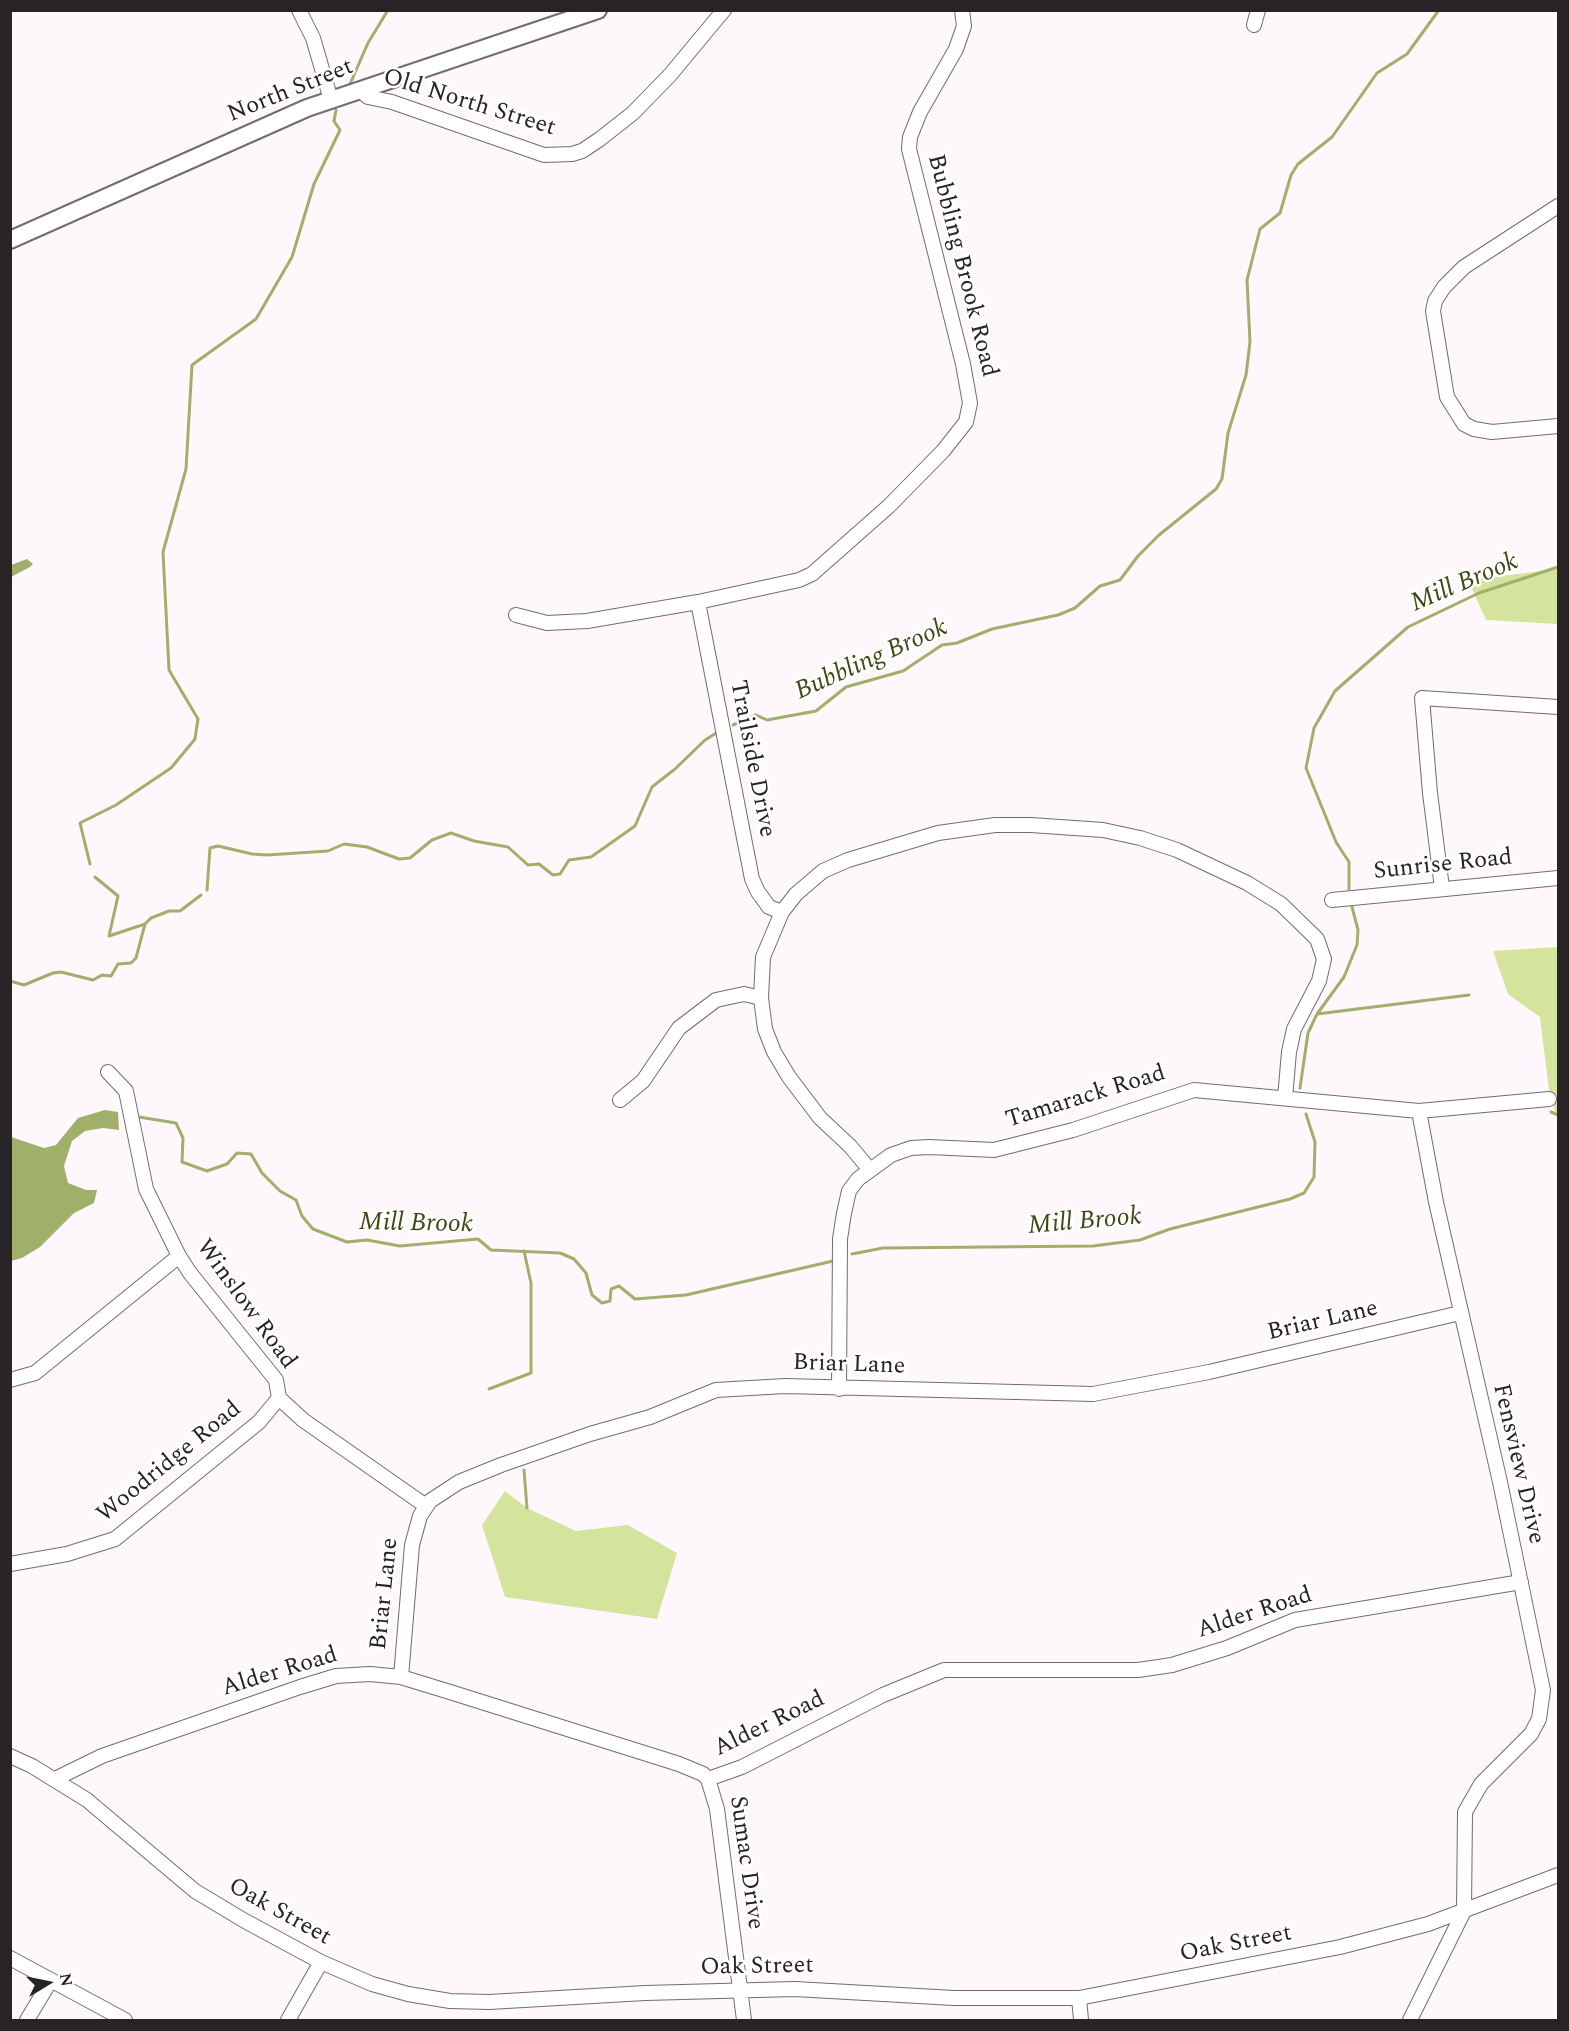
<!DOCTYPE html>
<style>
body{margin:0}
#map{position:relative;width:1569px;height:2031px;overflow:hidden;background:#fef8fc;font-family:Spectral,serif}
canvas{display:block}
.frame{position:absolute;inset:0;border:12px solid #272326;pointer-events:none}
.north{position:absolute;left:18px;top:1953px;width:60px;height:60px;-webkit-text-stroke:4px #fff;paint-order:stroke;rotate:80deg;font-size:16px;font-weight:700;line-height:24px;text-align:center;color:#272326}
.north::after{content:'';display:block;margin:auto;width:21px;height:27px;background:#272326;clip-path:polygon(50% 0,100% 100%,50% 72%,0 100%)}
</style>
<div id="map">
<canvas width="1569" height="2031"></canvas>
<div class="frame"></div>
<div class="north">N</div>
</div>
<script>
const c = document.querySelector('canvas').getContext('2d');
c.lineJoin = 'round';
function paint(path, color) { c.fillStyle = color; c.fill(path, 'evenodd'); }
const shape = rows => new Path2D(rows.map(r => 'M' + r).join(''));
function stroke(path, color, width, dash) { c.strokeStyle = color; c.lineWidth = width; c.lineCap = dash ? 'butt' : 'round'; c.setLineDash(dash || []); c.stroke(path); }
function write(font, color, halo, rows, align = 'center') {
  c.font = font + ' Spectral,serif'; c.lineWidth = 5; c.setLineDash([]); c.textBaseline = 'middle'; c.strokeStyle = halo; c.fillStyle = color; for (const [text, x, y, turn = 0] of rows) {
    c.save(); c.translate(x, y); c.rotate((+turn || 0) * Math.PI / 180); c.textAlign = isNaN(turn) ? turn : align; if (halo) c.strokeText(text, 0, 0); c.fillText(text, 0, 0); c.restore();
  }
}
paint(shape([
 [1558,569,1558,624,1486,620,1468,580],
 [1558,947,1558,1120,1549,1090,1540,1017,1508,994,1493,951],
 [505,1491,527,1508,576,1531,628,1525,677,1553,657,1619,505,1597,482,1525]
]), '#d4e49c');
paint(shape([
 [27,559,33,564,30,567,11,577,11,565],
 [105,1110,118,1112,119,1130,103,1128,85,1131,72,1141,64,1166,68,1183,86,1190,97,1190,94,1203,74,1213,40,1247,22,1258,11,1261,11,1137,44,1148,56,1145,78,1118]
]), '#a0af6a');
stroke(shape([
 [350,84,368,43,388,10],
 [733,725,756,715,767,720,816,711,846,687,903,671,942,645,957,643,992,629,1058,615,1075,608,1100,586,1120,580,1138,556,1159,535,1216,489,1222,479,1228,433,1246,375,1250,342,1247,280,1260,229,1280,213,1291,175,1298,164,1332,137,1377,73,1407,54,1439,10],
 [90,864,80,823,116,805,171,768,195,739,198,719,169,670,163,552,186,469,192,365,256,319,292,257,314,184,340,130,334,121,336,110],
 [95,877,118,896,109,936,145,924],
 [1349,889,1349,862,1336,842,1306,768,1314,728,1335,691,1408,627,1479,593,1558,567],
 [207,890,210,848,218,846,252,854,267,855,328,851,344,844,367,847,399,859,410,858,432,840,451,833,474,841,508,847,528,865,539,864,553,875,560,874,569,860,591,857,635,826,652,787,675,769,705,740,718,732],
 [10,981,24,985,53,973,61,972,93,980,102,975,111,976,118,964,131,963,136,958,145,924,151,918,169,911,180,911,201,895],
 [1317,1014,1469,995],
 [1300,1088,1308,1033,1317,1014,1344,977,1357,945,1358,930,1351,903],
 [1551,1112,1558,1115],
 [139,1117,176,1123,183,1138,182,1162,207,1171,227,1164,237,1153,251,1154,262,1173,280,1191,296,1200,302,1216,313,1229,347,1242,367,1240,400,1246,478,1239,491,1250,560,1253,574,1259,586,1273,592,1295,602,1303,610,1301,611,1289,619,1286,635,1299,686,1295,833,1261],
 [852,1254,883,1248,1093,1246,1140,1240,1170,1229,1290,1199,1304,1193,1314,1177,1315,1142,1306,1114],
 [489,1389,531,1373,531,1283,524,1251],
 [524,1470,527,1508]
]), '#a0af6a', 3);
const minor = shape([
 [299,10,313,38,331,100],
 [1254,25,1258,10],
 [360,90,368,97,392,102,544,155,572,154,582,151,600,139,633,113,670,75,724,10],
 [1558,206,1464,267,1444,287,1435,301,1433,311,1447,397,1464,424,1474,429,1492,432,1558,426],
 [698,602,752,879,758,892,769,907,782,912],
 [516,615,547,623,587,621,698,602,799,580,812,574,889,506,943,451,966,422,970,403,963,364,909,149,910,137,920,112,956,49,964,26,962,10],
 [1442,888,1430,793,1422,698,1558,707],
 [1332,900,1558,878],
 [108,1072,126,1091,146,1189,179,1256,190,1273,276,1380,279,1398,303,1420,426,1506],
 [620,1100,643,1081,679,1028,716,1000,744,994,761,998],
 [870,1170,850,1146,820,1118,789,1077,774,1052,765,1029,761,998,763,957,782,912,796,894,823,871,848,860,938,833,995,825,1031,825,1103,830,1140,838,1177,850,1247,883,1281,904,1317,939,1324,959,1319,981,1294,1029,1289,1052,1285,1098],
 [10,1380,35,1373,179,1256],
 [839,1389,840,1239,844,1213,849,1191,858,1179,891,1155,911,1148,929,1147,994,1150,1073,1130,1194,1090,1419,1111,1549,1099],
 [10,1564,67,1554,115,1539,259,1422,279,1398],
 [401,1677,412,1545,420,1516,430,1501,459,1482,501,1465,590,1434,650,1417,716,1390,785,1386,1093,1394,1209,1372,1460,1313],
 [10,1756,32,1766,87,1800,195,1891,245,1921,321,1962,372,1984,408,1994,450,2001,489,2002,645,1993,795,1989,954,1998,1079,1998,1340,1947,1428,1924,1558,1875],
 [55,1779,102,1756,300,1687,336,1676,370,1674,401,1677,450,1692,679,1764,703,1774,708,1779,742,1767,883,1695,944,1670,1138,1670,1172,1665,1227,1648,1295,1620,1521,1582],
 [708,1779,717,1809,744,2020],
 [10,1958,125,2020],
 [1079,1998,1081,2020],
 [27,2020,51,1980],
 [288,2020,321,1962],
 [1410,2020,1464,1911,1465,1812,1481,1784,1531,1734,1539,1719,1543,1690,1500,1482,1436,1202,1419,1111]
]);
const major = shape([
 [10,240,307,108,598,10]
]);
stroke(minor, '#746b71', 16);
stroke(major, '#746b71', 20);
stroke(minor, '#fff', 14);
stroke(major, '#fff', 16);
write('24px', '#272326', '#fff', [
 ["North Street",291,92,-22],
 ["Old North Street",469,104,17],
 ["Bubbling Brook Road",961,266,76],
 ["Trailside Drive",751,759,79],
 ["Sunrise Road",1443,866,-6],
 ["Tamarack Road",1086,1098,-17],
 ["Winslow Road",245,1305,54],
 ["Briar Lane",1323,1322,-13],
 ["Briar Lane",849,1366,2],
 ["Woodridge Road",170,1463,-39],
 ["Fensview Drive",1517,1464,77],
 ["Briar Lane",386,1594,-84],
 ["Alder Road",1255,1614,-18],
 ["Alder Road",280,1673,-17],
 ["Alder Road",770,1725,-26],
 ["Sumac Drive",745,1863,82],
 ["Oak Street",279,1913,29],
 ["Oak Street",1236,1945,-11],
 ["Oak Street",757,1968,-1]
]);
write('italic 26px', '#404a16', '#fff', [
 ["Mill Brook",1465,584,-23],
 ["Bubbling Brook",872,661,-24],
 ["Mill Brook",1085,1223,-5],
 ["Mill Brook",416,1225,1]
]);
</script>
